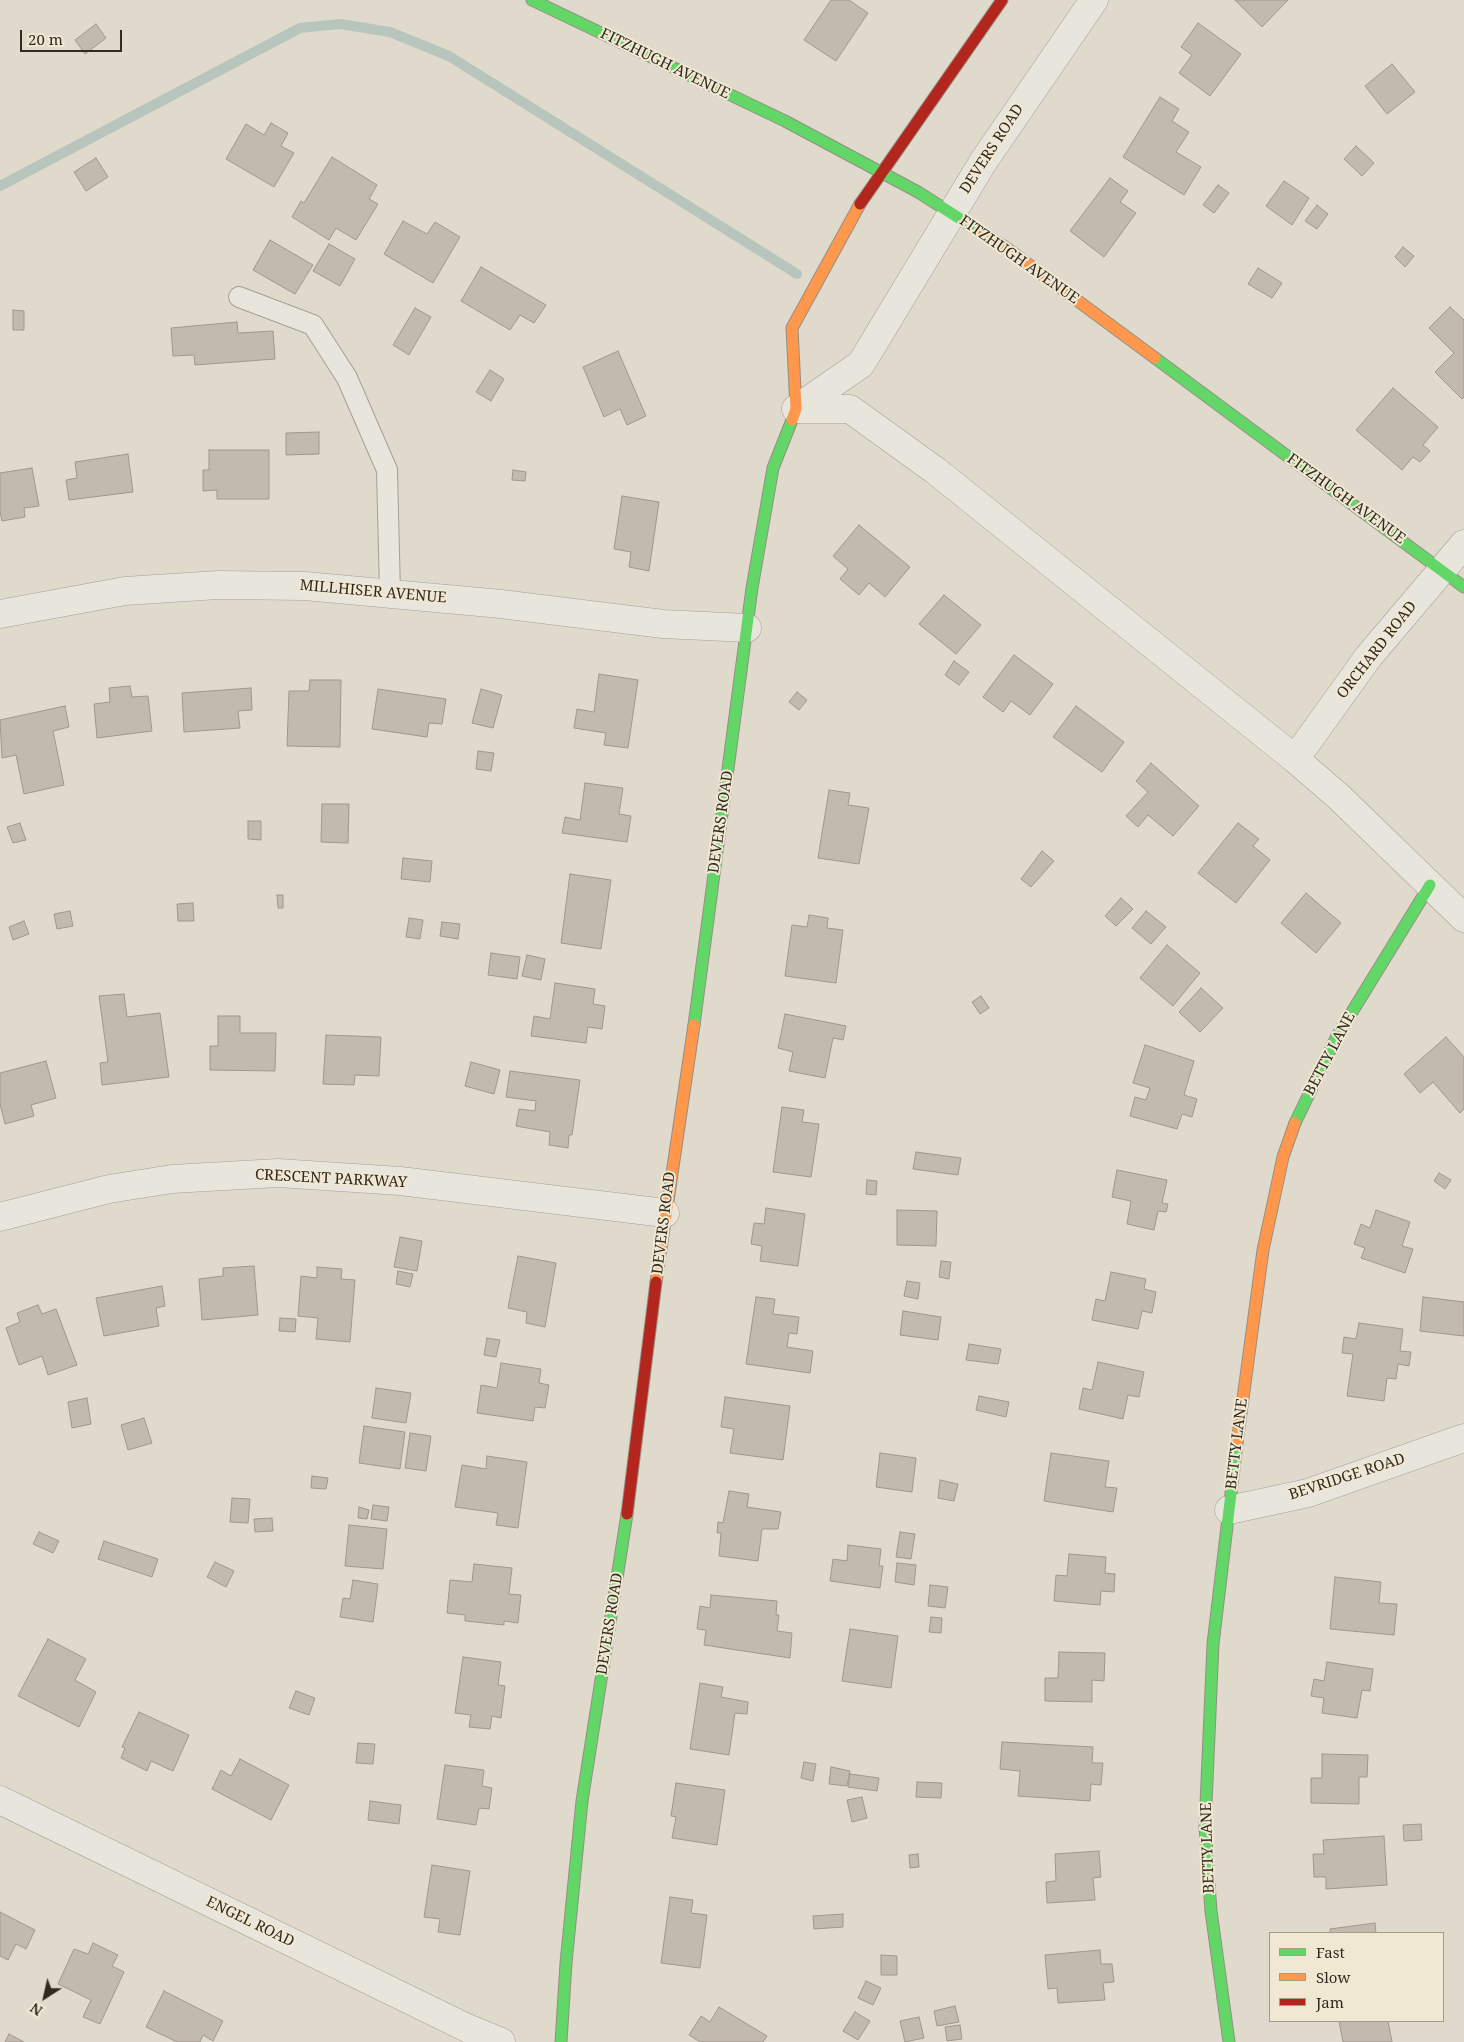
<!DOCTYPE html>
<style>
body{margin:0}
#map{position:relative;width:1464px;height:2042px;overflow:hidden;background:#e0dacc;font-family:"Noto Serif",serif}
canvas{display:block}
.legend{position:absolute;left:1269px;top:1932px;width:175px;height:90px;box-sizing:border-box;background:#f0e8d3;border:1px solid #a49c8b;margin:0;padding:6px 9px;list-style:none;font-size:15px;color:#32291f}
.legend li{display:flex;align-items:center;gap:10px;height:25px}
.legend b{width:25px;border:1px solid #a49c8b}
.north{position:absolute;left:20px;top:1972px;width:50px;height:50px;-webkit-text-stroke:4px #f0e8d3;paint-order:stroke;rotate:215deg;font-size:14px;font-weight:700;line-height:20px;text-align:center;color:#32291f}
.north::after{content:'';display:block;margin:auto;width:18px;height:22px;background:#32291f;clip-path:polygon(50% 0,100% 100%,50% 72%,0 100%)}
.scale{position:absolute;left:20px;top:30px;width:102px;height:22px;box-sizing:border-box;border:2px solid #32291f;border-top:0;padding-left:6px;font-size:15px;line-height:18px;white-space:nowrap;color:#32291f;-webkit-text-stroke:4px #f0e8d3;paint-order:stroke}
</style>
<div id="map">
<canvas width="1464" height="2042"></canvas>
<ul class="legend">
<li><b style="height:6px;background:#63d668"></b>Fast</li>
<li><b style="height:6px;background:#ff974d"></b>Slow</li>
<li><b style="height:6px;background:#b3261e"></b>Jam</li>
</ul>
<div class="north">N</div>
<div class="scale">20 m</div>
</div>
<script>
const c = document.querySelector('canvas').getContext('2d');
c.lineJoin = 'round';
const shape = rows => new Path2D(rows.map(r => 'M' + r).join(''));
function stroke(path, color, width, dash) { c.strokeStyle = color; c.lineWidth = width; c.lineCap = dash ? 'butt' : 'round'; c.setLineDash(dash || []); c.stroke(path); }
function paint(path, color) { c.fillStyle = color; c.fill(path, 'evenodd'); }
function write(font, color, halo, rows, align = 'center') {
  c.font = font + ' "Noto Serif",serif'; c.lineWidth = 4; c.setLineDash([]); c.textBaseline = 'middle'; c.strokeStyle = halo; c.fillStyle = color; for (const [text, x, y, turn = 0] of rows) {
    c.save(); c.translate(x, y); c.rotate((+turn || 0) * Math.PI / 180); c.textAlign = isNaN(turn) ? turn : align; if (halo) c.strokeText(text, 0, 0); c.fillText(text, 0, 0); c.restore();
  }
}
stroke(shape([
 [0,186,300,28,340,24,390,32,449,56,797,274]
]), '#b7c5bc', 10);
const building = shape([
 [831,0,849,0,868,13,836,61,804,40,831,0],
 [1235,0,1288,0,1262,27,1235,0],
 [1198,23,1241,54,1210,96,1179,73,1192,55,1181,47,1198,23],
 [96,24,106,38,85,54,75,40,96,24],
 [1392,64,1415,92,1387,114,1365,86,1392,64],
 [1160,97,1179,109,1172,121,1189,132,1176,152,1201,167,1184,195,1123,157,1160,97],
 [271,123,288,133,281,146,294,153,274,187,226,159,246,124,264,135,271,123],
 [1356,146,1374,163,1362,176,1344,159,1356,146],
 [332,157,377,185,369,199,378,204,356,240,336,228,329,240,292,217,301,201,304,203,332,157],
 [96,158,108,177,86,191,74,172,96,158],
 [1110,178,1128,191,1120,202,1136,213,1104,257,1070,231,1110,178],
 [1284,181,1309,198,1292,225,1266,206,1284,181],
 [1218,185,1229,193,1214,213,1203,205,1218,185],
 [1317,205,1328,214,1317,229,1305,221,1317,205],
 [403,221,427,234,435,222,460,237,433,283,384,254,403,221],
 [270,240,313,265,295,294,253,270,270,240],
 [329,244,355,259,340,286,313,271,329,244],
 [1403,247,1414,256,1405,267,1395,257,1403,247],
 [481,267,546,305,534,323,520,315,510,330,461,301,481,267],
 [1258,268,1282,283,1272,298,1248,284,1258,268],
 [1450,307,1464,320,1464,397,1462,399,1435,372,1454,353,1429,328,1450,307],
 [415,308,431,317,409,355,393,345,415,308],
 [13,310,24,311,24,330,13,330,13,310],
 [237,322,238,333,273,331,275,359,195,365,194,355,173,356,171,328,237,322],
 [618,351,646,416,627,425,620,409,604,417,583,367,618,351],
 [490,370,504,379,491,401,476,392,490,370],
 [1393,388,1438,427,1423,445,1430,451,1420,462,1413,457,1402,470,1356,430,1393,388],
 [319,432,319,454,286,455,286,433,319,432],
 [209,450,269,450,269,499,217,499,217,490,203,491,203,470,209,470,209,450],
 [128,454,133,492,69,500,66,480,77,478,75,462,128,454],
 [32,468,39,506,24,508,25,517,2,521,0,512,0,473,32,468],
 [513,470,526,472,525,481,512,480,513,470],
 [622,496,659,502,649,571,629,567,631,552,614,549,622,496],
 [859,525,910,567,885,597,869,583,859,595,840,579,848,569,833,556,859,525],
 [944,595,981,625,956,654,919,624,944,595],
 [1014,655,1053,684,1030,715,1011,701,1003,712,983,697,1014,655],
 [954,661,969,672,959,685,945,675,954,661],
 [599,674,638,680,628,748,604,745,606,733,574,728,577,709,594,712,599,674],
 [310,680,341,680,340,747,287,746,289,691,309,691,310,680],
 [130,686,132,697,148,696,152,731,97,738,94,704,110,702,109,688,130,686],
 [251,688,252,710,238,711,240,728,184,732,182,693,251,688],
 [378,689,446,699,442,724,429,723,427,737,372,729,378,689],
 [481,689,502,695,493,728,472,723,481,689],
 [797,692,807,700,799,710,789,702,797,692],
 [65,706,69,727,53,731,64,785,24,794,16,755,2,758,0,720,65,706],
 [1076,706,1124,742,1102,772,1053,737,1076,706],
 [478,751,494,753,491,771,476,769,478,751],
 [1151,763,1199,806,1173,836,1148,815,1138,827,1126,816,1148,792,1136,781,1151,763],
 [585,783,623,788,619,814,631,816,627,842,562,833,565,817,580,820,585,783],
 [829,790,850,793,848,805,869,808,859,864,818,858,829,790],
 [322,804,349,804,348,843,321,842,322,804],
 [248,821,261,821,261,840,248,839,248,821],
 [20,823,26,840,13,843,7,827,20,823],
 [1238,823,1259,839,1253,846,1270,860,1236,903,1198,873,1238,823],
 [1042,851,1054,861,1031,887,1021,879,1042,851],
 [403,858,432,861,430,882,401,879,403,858],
 [570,874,611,880,601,949,561,943,570,874],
 [1306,893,1341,923,1316,953,1281,923,1306,893],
 [277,895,283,895,283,908,278,908,277,895],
 [1121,898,1133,909,1116,926,1105,916,1121,898],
 [193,903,194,921,178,921,177,904,193,903],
 [70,911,73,926,57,929,54,914,70,911],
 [1146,911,1166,927,1151,944,1132,928,1146,911],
 [809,915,828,918,827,928,843,930,836,983,785,976,792,925,807,927,809,915],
 [409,918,423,920,420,939,406,937,409,918],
 [24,921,29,934,13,940,9,927,24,921],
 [442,922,460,924,458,939,440,936,442,922],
 [1167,945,1200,973,1173,1006,1140,978,1167,945],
 [491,953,520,957,517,979,488,975,491,953],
 [527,955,545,959,541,980,522,976,527,955],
 [555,983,595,989,593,1004,605,1006,602,1029,588,1027,586,1043,531,1036,534,1016,550,1019,555,983],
 [1201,988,1223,1008,1200,1032,1179,1012,1201,988],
 [124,994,127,1017,160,1013,169,1077,102,1085,100,1063,108,1062,99,996,124,994],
 [981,996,989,1008,980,1014,972,1002,981,996],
 [785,1014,846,1026,843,1040,833,1038,825,1078,789,1071,793,1052,778,1048,785,1014],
 [218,1016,240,1016,240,1033,276,1033,275,1071,210,1070,210,1046,218,1046,218,1016],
 [326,1035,381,1037,379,1076,355,1075,354,1085,323,1084,326,1035],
 [1446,1037,1464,1057,1464,1109,1460,1113,1433,1082,1420,1093,1404,1074,1446,1037],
 [1145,1045,1194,1061,1184,1095,1197,1099,1192,1117,1182,1114,1177,1129,1130,1116,1135,1097,1146,1100,1150,1088,1133,1083,1145,1045],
 [46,1061,56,1098,31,1105,34,1116,5,1124,0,1104,0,1073,46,1061],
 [471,1062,500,1070,494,1094,465,1086,471,1062],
 [510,1071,580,1080,572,1135,569,1135,568,1148,549,1145,550,1132,516,1126,519,1109,535,1111,536,1101,506,1097,510,1071],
 [782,1107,804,1110,802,1122,819,1124,811,1177,773,1172,782,1107],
 [916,1152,961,1158,958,1175,913,1169,916,1152],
 [1117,1170,1167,1180,1162,1203,1168,1204,1166,1212,1158,1211,1154,1230,1127,1224,1131,1201,1112,1197,1117,1170],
 [1439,1173,1451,1180,1445,1189,1434,1181,1439,1173],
 [867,1180,877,1181,876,1195,866,1194,867,1180],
 [766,1208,805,1214,798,1266,760,1261,762,1246,751,1244,754,1223,764,1224,766,1208],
 [897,1210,937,1211,936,1246,897,1245,897,1210],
 [1376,1210,1410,1222,1402,1246,1413,1249,1405,1273,1361,1258,1365,1248,1354,1244,1361,1224,1370,1228,1376,1210],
 [400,1237,422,1241,417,1271,394,1267,400,1237],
 [518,1256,556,1263,545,1327,526,1323,527,1312,508,1308,518,1256],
 [941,1261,951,1262,949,1279,939,1277,941,1261],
 [254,1266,258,1315,202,1320,199,1279,223,1276,223,1268,254,1266],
 [317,1267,342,1269,341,1279,355,1280,350,1342,316,1339,318,1318,298,1316,301,1276,317,1278,317,1267],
 [398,1271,413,1274,410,1287,396,1284,398,1271],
 [1111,1272,1146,1279,1144,1289,1156,1292,1152,1313,1142,1311,1138,1329,1092,1320,1096,1299,1105,1301,1111,1272],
 [907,1281,920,1283,918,1299,904,1296,907,1281],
 [162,1286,165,1306,156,1308,159,1326,104,1336,96,1298,162,1286],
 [756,1297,775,1299,773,1314,799,1317,797,1334,789,1333,787,1347,813,1351,810,1373,746,1364,756,1297],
 [1423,1297,1464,1302,1464,1336,1420,1331,1423,1297],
 [38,1305,42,1314,56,1309,77,1365,48,1375,42,1356,19,1365,6,1328,20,1322,17,1313,38,1305],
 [903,1311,941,1317,938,1340,900,1335,903,1311],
 [280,1318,296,1319,295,1332,279,1331,280,1318],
 [1359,1323,1403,1329,1400,1351,1411,1352,1409,1366,1398,1364,1396,1379,1387,1378,1384,1401,1347,1396,1353,1354,1342,1353,1344,1337,1356,1339,1359,1323],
 [487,1338,500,1340,496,1357,484,1355,487,1338],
 [969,1344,1001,1349,998,1364,966,1360,969,1344],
 [1098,1362,1144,1372,1139,1397,1128,1395,1123,1419,1079,1409,1083,1388,1092,1390,1098,1362],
 [501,1363,541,1369,539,1383,549,1385,545,1408,535,1407,533,1421,477,1413,481,1385,497,1388,501,1363],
 [376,1388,411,1393,406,1423,372,1418,376,1388],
 [979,1396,1009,1402,1006,1417,976,1410,979,1396],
 [725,1397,790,1406,783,1460,730,1453,734,1429,721,1427,725,1397],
 [87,1398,91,1424,72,1428,68,1402,87,1398],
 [144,1418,152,1443,128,1450,121,1425,144,1418],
 [364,1426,405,1432,400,1469,359,1463,364,1426],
 [410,1433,431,1436,426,1471,405,1468,410,1433],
 [880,1453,916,1458,912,1492,876,1487,880,1453],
 [1051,1453,1109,1461,1105,1487,1117,1488,1113,1512,1044,1501,1051,1453],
 [487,1456,527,1462,518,1528,496,1525,498,1513,455,1507,462,1465,486,1469,487,1456],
 [312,1476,328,1478,326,1489,311,1488,312,1476],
 [940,1480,958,1484,954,1501,938,1498,940,1480],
 [729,1491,749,1494,747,1507,781,1512,778,1529,762,1529,758,1561,719,1556,721,1533,717,1533,718,1522,723,1523,729,1491],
 [232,1498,250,1499,248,1523,230,1522,232,1498],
 [373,1505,389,1507,387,1521,371,1519,373,1505],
 [359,1507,369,1510,367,1519,358,1518,359,1507],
 [272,1518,273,1531,255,1532,254,1519,272,1518],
 [349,1525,387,1529,383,1569,345,1566,349,1525],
 [39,1532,59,1541,53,1553,33,1544,39,1532],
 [900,1532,915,1534,911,1559,896,1557,900,1532],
 [104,1541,158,1559,152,1577,98,1559,104,1541],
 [848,1545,881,1549,879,1566,883,1566,880,1588,830,1581,833,1559,847,1561,848,1545],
 [1069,1554,1106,1557,1105,1573,1115,1574,1114,1592,1101,1591,1100,1605,1054,1601,1056,1575,1067,1576,1069,1554],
 [215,1562,234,1571,226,1587,207,1577,215,1562],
 [897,1563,916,1565,914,1585,895,1582,897,1563],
 [474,1564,512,1568,509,1594,521,1595,518,1623,504,1621,504,1625,465,1621,465,1615,447,1613,450,1580,472,1582,474,1564],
 [1335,1577,1381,1582,1379,1603,1397,1604,1394,1635,1330,1629,1335,1577],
 [353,1580,378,1584,373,1622,340,1617,343,1598,350,1599,353,1580],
 [930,1585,948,1587,945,1608,928,1606,930,1585],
 [711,1595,777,1601,776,1615,779,1615,777,1631,792,1633,790,1658,704,1645,706,1630,697,1629,700,1606,710,1608,711,1595],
 [931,1617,942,1618,941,1633,929,1632,931,1617],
 [850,1629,898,1636,891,1688,842,1681,850,1629],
 [48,1639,86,1659,75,1680,96,1692,79,1727,18,1696,48,1639],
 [1059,1652,1105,1653,1104,1681,1092,1680,1092,1702,1045,1701,1045,1678,1058,1678,1059,1652],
 [463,1657,501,1662,498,1685,505,1686,501,1718,492,1716,490,1729,469,1727,471,1715,455,1713,463,1657],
 [1327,1662,1373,1669,1370,1691,1362,1690,1357,1718,1322,1713,1324,1698,1311,1696,1314,1679,1324,1681,1327,1662],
 [700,1683,723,1687,721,1697,748,1702,747,1714,735,1713,729,1755,690,1749,700,1683],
 [296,1691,315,1698,309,1715,289,1708,296,1691],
 [139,1712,189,1735,173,1771,151,1761,147,1771,121,1758,125,1748,122,1747,139,1712],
 [1002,1742,1093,1747,1092,1763,1103,1763,1101,1785,1091,1784,1090,1801,1018,1796,1020,1771,1000,1769,1002,1742],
 [358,1743,375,1744,373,1764,356,1763,358,1743],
 [1322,1754,1368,1755,1367,1777,1359,1777,1359,1804,1311,1803,1311,1778,1322,1778,1322,1754],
 [240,1759,289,1785,271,1820,212,1789,221,1770,231,1776,240,1759],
 [804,1762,816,1764,813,1781,801,1778,804,1762],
 [445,1765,484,1770,482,1786,492,1788,489,1809,479,1808,476,1825,437,1819,445,1765],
 [831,1767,850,1771,847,1786,829,1784,831,1767],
 [850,1774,879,1778,877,1791,848,1787,850,1774],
 [917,1782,942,1783,941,1798,916,1797,917,1782],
 [676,1783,725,1790,717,1845,672,1838,676,1817,671,1816,676,1783],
 [862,1797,867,1818,852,1822,847,1800,862,1797],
 [370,1801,401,1805,399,1824,368,1820,370,1801],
 [1421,1824,1422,1840,1404,1841,1403,1825,1421,1824],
 [1384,1836,1387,1885,1326,1889,1326,1877,1314,1877,1313,1854,1324,1854,1323,1840,1384,1836],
 [1099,1851,1101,1877,1093,1878,1095,1900,1047,1903,1046,1882,1056,1881,1055,1854,1099,1851],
 [918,1854,919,1867,910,1868,909,1855,918,1854],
 [432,1865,470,1871,460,1935,438,1932,440,1919,424,1917,432,1865],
 [670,1897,693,1900,691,1913,707,1915,700,1968,661,1963,670,1897],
 [0,1912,35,1930,26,1949,16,1944,8,1960,0,1956,0,1912],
 [843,1914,843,1927,814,1929,813,1916,843,1914],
 [1375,1923,1376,1933,1330,1933,1330,1929,1375,1923],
 [93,1943,118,1955,112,1966,124,1972,100,2024,83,2017,91,2000,58,1984,74,1949,88,1954,93,1943],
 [1100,1950,1101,1964,1112,1964,1114,1982,1103,1983,1105,2000,1058,2003,1057,1988,1048,1989,1045,1955,1100,1950],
 [881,1955,897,1956,897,1975,881,1975,881,1955],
 [866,1981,881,1988,873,2005,858,1998,866,1981],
 [164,1991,223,2021,213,2041,203,2035,200,2042,177,2042,146,2027,164,1991],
 [955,2006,959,2022,937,2026,934,2011,955,2006],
 [719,2007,767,2036,763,2042,700,2042,689,2035,701,2016,710,2022,719,2007],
 [855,2012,870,2021,858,2040,843,2031,855,2012],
 [919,2017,924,2038,905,2042,900,2021,919,2017],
 [1339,2021,1388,2021,1392,2042,1343,2042,1339,2021],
 [960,2025,962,2039,947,2041,945,2027,960,2025],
 [9,2034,24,2042,5,2042,9,2034]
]);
paint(building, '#c3baae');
stroke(building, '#a0978c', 1);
const lane = shape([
 [239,297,313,325,347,378,387,470,390,593]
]);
const street = shape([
 [796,409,850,409,936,471,1295,759,1339,797,1464,918],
 [796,409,861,364,983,162,1094,0],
 [0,614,125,591,218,585,305,586,501,604,663,624,747,628],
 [1295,759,1369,656,1464,544],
 [0,1217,109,1189,172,1179,278,1173,400,1181,665,1213],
 [1229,1510,1308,1493,1464,1438],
 [0,1800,467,2028,501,2042]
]);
const fast = shape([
 [532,0,785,121,918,192,981,232],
 [1155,358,1464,587],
 [694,1025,752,588,773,468,792,420],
 [1295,1123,1336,1038,1430,885],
 [561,2042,566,1963,582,1801,627,1514],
 [1229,2042,1211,1911,1205,1827,1213,1644,1237,1443]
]);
const slow = shape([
 [981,232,1005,247,1155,358],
 [792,420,796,409,792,328,860,204],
 [656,1282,694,1025],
 [1237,1443,1263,1250,1283,1157,1295,1123]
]);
const jam = shape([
 [860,204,1002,0],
 [627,1514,656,1282]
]);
stroke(lane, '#a59f95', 22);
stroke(street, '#a59f95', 29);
stroke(fast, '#958f85', 13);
stroke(slow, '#958f85', 13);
stroke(jam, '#958f85', 13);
stroke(lane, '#e8e5dd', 20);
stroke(street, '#e8e5dd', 28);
stroke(fast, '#63d668', 11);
stroke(slow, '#ff974d', 11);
stroke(jam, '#b3261e', 11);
write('15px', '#32291f', '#f0e8d3', [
 ["FITZHUGH AVENUE",665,64,26],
 ["DEVERS ROAD",992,149,-57],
 ["FITZHUGH AVENUE",1019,260,35],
 ["FITZHUGH AVENUE",1346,499,36],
 ["MILLHISER AVENUE",373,592,5],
 ["ORCHARD ROAD",1377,650,-52],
 ["DEVERS ROAD",721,822,-82],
 ["BETTY LANE",1330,1054,-62],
 ["CRESCENT PARKWAY",331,1179,3],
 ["DEVERS ROAD",664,1223,-83],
 ["BETTY LANE",1237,1444,-83],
 ["BEVRIDGE ROAD",1347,1477,-18],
 ["DEVERS ROAD",610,1624,-81],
 ["BETTY LANE",1208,1848,-92],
 ["ENGEL ROAD",250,1922,26]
]);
</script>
